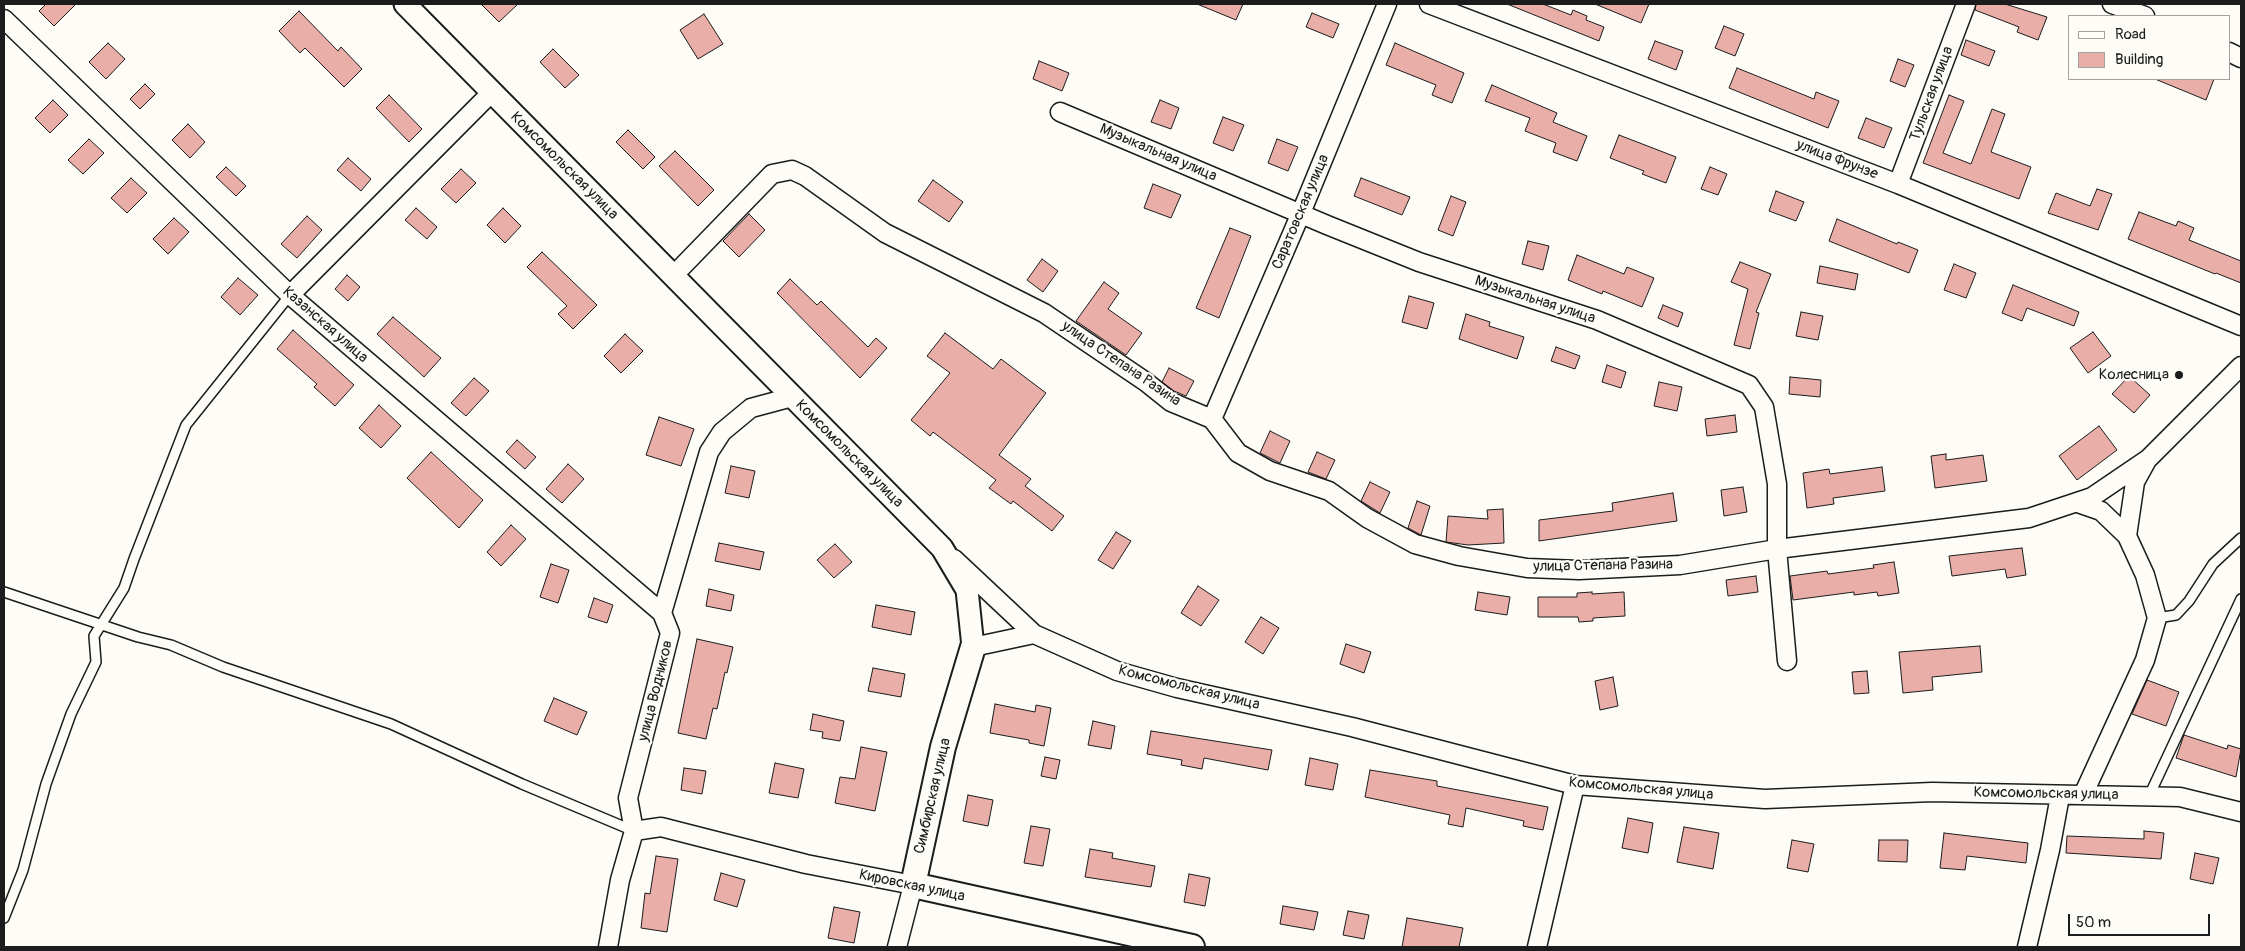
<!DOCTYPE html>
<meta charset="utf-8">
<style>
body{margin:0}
#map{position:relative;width:2245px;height:951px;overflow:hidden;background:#fdfcf7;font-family:Pangolin,sans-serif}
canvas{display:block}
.frame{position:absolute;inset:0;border:5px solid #1c1c1c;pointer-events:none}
.legend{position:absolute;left:2068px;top:15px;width:162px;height:65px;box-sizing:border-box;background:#fdfcf7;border:1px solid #a3a29f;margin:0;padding:6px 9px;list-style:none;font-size:15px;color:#1c1c1c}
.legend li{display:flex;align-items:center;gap:10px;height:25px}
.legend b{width:25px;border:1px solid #a3a29f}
.scale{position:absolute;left:2068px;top:914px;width:142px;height:22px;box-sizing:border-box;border:2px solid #1c1c1c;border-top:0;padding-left:6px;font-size:15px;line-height:18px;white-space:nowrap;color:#1c1c1c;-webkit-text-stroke:4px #fdfcf7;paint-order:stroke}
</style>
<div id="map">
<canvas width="2245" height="951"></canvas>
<div class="frame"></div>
<ul class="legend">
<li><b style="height:6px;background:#fdfcf7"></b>Road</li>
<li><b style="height:14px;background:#e9aea7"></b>Building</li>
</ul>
<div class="scale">50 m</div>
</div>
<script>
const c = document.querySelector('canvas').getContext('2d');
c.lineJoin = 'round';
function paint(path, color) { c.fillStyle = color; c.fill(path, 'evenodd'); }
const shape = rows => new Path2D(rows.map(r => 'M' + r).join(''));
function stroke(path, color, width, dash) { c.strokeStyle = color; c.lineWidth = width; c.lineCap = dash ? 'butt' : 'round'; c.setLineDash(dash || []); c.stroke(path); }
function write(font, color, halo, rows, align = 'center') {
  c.font = font + ' Pangolin,sans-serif'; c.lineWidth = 4.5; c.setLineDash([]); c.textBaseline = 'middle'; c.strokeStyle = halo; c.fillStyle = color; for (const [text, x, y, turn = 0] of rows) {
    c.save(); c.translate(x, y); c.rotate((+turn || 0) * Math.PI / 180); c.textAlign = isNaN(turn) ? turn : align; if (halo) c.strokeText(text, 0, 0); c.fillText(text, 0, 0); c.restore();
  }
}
const building = shape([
 [46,4,76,4,54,26,39,11,46,4],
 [481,4,518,4,499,22,481,4],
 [1197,4,1243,4,1236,20,1197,4],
 [1507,4,1543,4,1571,15,1573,10,1587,16,1586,20,1604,27,1599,41,1507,4],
 [1595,4,1649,4,1641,23,1595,4],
 [1976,4,2005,4,2047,17,2038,40,2017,32,2019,27,1975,10,1976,4],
 [299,11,338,51,341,47,362,69,344,87,305,48,300,53,279,31,299,11],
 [1312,13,1339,24,1333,38,1306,27,1312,13],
 [704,14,723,44,698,59,680,30,704,14],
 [1724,26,1744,34,1735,56,1715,48,1724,26],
 [1966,40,1995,51,1989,66,1961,55,1966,40],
 [1655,41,1683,51,1676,70,1648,59,1655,41],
 [108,43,125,59,106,79,89,62,108,43],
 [1395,43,1464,73,1452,103,1432,95,1436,85,1386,65,1395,43],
 [553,49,579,75,565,88,540,62,553,49],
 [1898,59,1914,65,1905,87,1890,81,1898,59],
 [1039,61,1069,73,1062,91,1033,79,1039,61],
 [1737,68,1814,99,1816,92,1839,101,1828,128,1729,88,1737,68],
 [2155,79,2214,79,2206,100,2155,79],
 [145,84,155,94,140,109,130,99,145,84],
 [1492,85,1557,113,1553,122,1587,136,1577,161,1553,152,1556,143,1525,131,1530,118,1485,101,1492,85],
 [389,95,422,129,409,142,376,108,389,95],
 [1949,95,1964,101,1943,153,1971,164,1992,109,2005,114,1991,152,2031,167,2019,199,1923,163,1949,95],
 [53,100,68,115,50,133,35,118,53,100],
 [1160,100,1179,108,1171,129,1151,122,1160,100],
 [1223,117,1244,125,1233,151,1213,143,1223,117],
 [1866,118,1892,128,1884,148,1858,138,1866,118],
 [188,124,205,142,190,158,172,140,188,124],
 [628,130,655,157,643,169,616,142,628,130],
 [1619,135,1676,157,1666,183,1642,174,1644,171,1610,158,1619,135],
 [89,139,104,153,83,174,68,160,89,139],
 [1277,139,1298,147,1288,171,1268,163,1277,139],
 [675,151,714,190,698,206,659,166,675,151],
 [348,158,371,179,361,191,337,170,348,158],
 [226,167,246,186,236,196,216,177,226,167],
 [1710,167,1727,174,1718,195,1701,189,1710,167],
 [461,169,476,183,456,203,441,189,461,169],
 [131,178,147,193,127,213,111,198,131,178],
 [1361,178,1410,197,1402,215,1354,196,1361,178],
 [933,180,963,202,949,222,918,201,933,180],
 [1153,184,1181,195,1171,218,1144,208,1153,184],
 [2097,189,2112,194,2098,230,2048,213,2056,193,2090,206,2097,189],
 [1776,191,1804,202,1796,221,1769,211,1776,191],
 [1451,196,1466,202,1453,236,1438,230,1451,196],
 [416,208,437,227,427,239,405,220,416,208],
 [503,208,521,226,505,243,487,225,503,208],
 [2139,212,2176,226,2178,221,2194,228,2189,240,2241,261,2241,283,2216,273,2215,274,2128,239,2139,212],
 [749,214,765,230,739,257,723,241,749,214],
 [307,216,322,230,297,258,281,244,307,216],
 [174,218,189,232,168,254,153,239,174,218],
 [1837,219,1897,244,1898,242,1918,250,1909,273,1829,241,1837,219],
 [1230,228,1251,236,1219,318,1196,308,1230,228],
 [1528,241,1549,246,1543,270,1522,264,1528,241],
 [542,252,597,305,573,329,558,314,567,306,527,267,542,252],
 [1577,255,1624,274,1627,267,1654,278,1642,307,1603,291,1602,294,1568,280,1577,255],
 [1042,259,1058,271,1043,292,1027,280,1042,259],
 [1740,262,1771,274,1756,312,1759,313,1750,349,1734,345,1748,289,1731,282,1740,262],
 [1954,264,1976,273,1966,298,1944,290,1954,264],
 [1820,266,1858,274,1855,290,1817,283,1820,266],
 [347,275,360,287,348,301,335,289,347,275],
 [238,278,258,295,240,315,221,297,238,278],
 [790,279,817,305,821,301,868,347,876,338,887,348,860,378,777,293,790,279],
 [1104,282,1119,293,1108,309,1142,333,1126,355,1076,321,1104,282],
 [2013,285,2079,312,2074,326,2027,308,2022,321,2002,313,2013,285],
 [1409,296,1434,303,1427,329,1402,322,1409,296],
 [1663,305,1683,313,1678,327,1658,318,1663,305],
 [1801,312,1823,316,1818,340,1796,336,1801,312],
 [1466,314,1490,322,1489,326,1524,337,1517,359,1459,339,1466,314],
 [393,317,441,358,424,377,377,334,393,317],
 [293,330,354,385,335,406,314,387,317,384,277,349,293,330],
 [2093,332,2111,356,2088,373,2070,348,2093,332],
 [945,333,993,369,1001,359,1046,393,999,455,1031,479,1025,486,1064,516,1052,531,1013,501,1011,504,989,488,996,480,933,432,930,436,911,420,950,373,927,356,945,333],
 [625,334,643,351,621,373,604,356,625,334],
 [1556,347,1580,356,1575,369,1551,361,1556,347],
 [1607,365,1626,372,1621,388,1602,382,1607,365],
 [1169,368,1194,381,1186,396,1174,391,1162,382,1169,368],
 [2129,376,2150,395,2134,413,2112,394,2129,376],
 [1790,377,1821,380,1820,397,1789,394,1790,377],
 [474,378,489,391,466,416,451,403,474,378],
 [1659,382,1682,387,1677,411,1654,406,1659,382],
 [379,405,401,426,381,448,359,428,379,405],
 [1735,415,1737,432,1707,436,1705,419,1735,415],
 [659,417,694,429,681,466,646,455,659,417],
 [2099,426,2117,450,2077,480,2059,456,2099,426],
 [1270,431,1290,441,1280,463,1260,453,1270,431],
 [517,440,536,457,525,469,506,452,517,440],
 [431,452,483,500,459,528,407,478,431,452],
 [1317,452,1335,460,1326,479,1308,472,1317,452],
 [1946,454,1946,460,1983,455,1987,481,1935,488,1931,456,1946,454],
 [568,464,584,479,562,503,546,489,568,464],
 [731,466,755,471,749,498,725,493,731,466],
 [1882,467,1885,491,1833,498,1834,504,1807,508,1803,473,1829,469,1830,474,1882,467],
 [1370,482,1390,492,1380,513,1361,501,1370,482],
 [1743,487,1747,512,1724,516,1721,490,1743,487],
 [1673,493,1677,521,1539,541,1539,520,1613,511,1612,503,1673,493],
 [1417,501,1430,506,1421,535,1408,528,1417,501],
 [1503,509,1504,543,1468,545,1446,542,1448,516,1488,519,1487,510,1503,509],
 [511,525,526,539,501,566,487,552,511,525],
 [1116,532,1131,541,1113,569,1098,560,1116,532],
 [719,543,764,552,760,570,715,561,719,543],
 [835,544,852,562,834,578,817,560,835,544],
 [2022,548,2026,575,2007,578,2005,569,1952,576,1949,556,2022,548],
 [1894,562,1899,593,1878,596,1877,592,1854,595,1854,592,1793,600,1790,576,1827,571,1828,574,1874,568,1873,565,1894,562],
 [551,564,569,570,558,603,540,597,551,564],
 [1756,576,1758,592,1728,596,1726,580,1756,576],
 [1198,586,1219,600,1201,626,1181,613,1198,586],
 [709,589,734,595,731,611,706,606,709,589],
 [1478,592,1510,597,1507,615,1475,610,1478,592],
 [1592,592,1592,594,1624,592,1625,616,1593,618,1593,621,1579,622,1578,617,1538,617,1538,597,1577,597,1577,593,1592,592],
 [594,598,613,605,607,623,588,617,594,598],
 [876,605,915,612,911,635,872,627,876,605],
 [1261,617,1279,628,1263,654,1245,642,1261,617],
 [697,639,733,647,727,673,725,672,717,709,713,708,706,739,678,733,697,639],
 [1346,644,1371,652,1364,673,1340,664,1346,644],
 [1980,646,1982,672,1932,677,1933,690,1903,693,1899,652,1980,646],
 [873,668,905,674,901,697,868,691,873,668],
 [1867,671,1869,693,1854,694,1852,672,1867,671],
 [1613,677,1618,706,1600,710,1595,681,1613,677],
 [2147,680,2179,692,2166,726,2132,714,2147,680],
 [554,698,587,712,577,735,544,721,554,698],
 [995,704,1035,712,1036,705,1051,708,1044,746,1029,743,1029,740,990,733,995,704],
 [813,714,844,721,840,741,822,738,823,732,810,730,813,714],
 [1093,721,1115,726,1111,749,1088,745,1093,721],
 [1151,731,1272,750,1268,770,1204,758,1202,769,1181,765,1182,760,1147,754,1151,731],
 [2184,735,2227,749,2228,745,2241,749,2236,777,2176,758,2184,735],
 [861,747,887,752,875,811,835,803,840,777,855,779,861,747],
 [1045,757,1060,760,1056,779,1041,776,1045,757],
 [1310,758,1338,764,1333,790,1305,785,1310,758],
 [775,763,804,769,798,798,769,793,775,763],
 [684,768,706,771,702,794,681,790,684,768],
 [1370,770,1437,781,1437,786,1548,807,1543,830,1523,826,1524,821,1466,808,1463,827,1448,824,1450,815,1365,797,1370,770],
 [968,795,993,800,988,826,963,821,968,795],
 [1628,818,1653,823,1648,853,1622,848,1628,818],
 [1031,826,1050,829,1043,866,1024,863,1031,826],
 [1684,827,1719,833,1713,869,1677,862,1684,827],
 [2144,831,2164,833,2161,859,2066,853,2067,836,2144,839,2144,831],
 [1944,833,2028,843,2026,863,1967,856,1965,870,1940,868,1944,833],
 [1792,840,1814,844,1808,872,1787,868,1792,840],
 [1879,840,1908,840,1907,862,1878,861,1879,840],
 [1090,849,1113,853,1112,858,1155,866,1151,887,1085,877,1090,849],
 [2195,853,2219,858,2213,884,2190,879,2195,853],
 [656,856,678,859,667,932,641,928,645,893,650,894,656,856],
 [721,873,745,880,737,907,714,900,721,873],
 [1189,874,1210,878,1205,906,1184,902,1189,874],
 [1283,906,1318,912,1314,930,1280,924,1283,906],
 [834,907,860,912,854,943,828,938,834,907],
 [1348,911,1369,915,1364,939,1343,935,1348,911],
 [1407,918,1463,928,1459,947,1402,947,1407,918]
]);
paint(building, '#e9aea7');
stroke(building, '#1c1c1c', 1);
const service = shape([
 [4,592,138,637,171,645,223,667,391,724,522,784,634,831],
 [2157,618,2176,615,2189,601,2213,564,2241,538],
 [2149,796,2241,599],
 [4,918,23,870,46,784,71,714,96,662,94,636,124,588,134,559,186,425,290,295]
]);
const minor = shape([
 [1429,4,1898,184,2241,326],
 [2112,4,2145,16],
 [4,19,290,295,662,613],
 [2229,52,2241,58],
 [1060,112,1327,225,1419,262,1597,320,1749,385,1764,407,1777,484,1777,549,1787,661],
 [1898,184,1966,4],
 [673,276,772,174,792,170,805,176,885,233,1044,313,1146,382,1171,402,1212,419,1238,453,1270,471,1329,491,1367,518,1415,544,1459,556,1527,568,1579,570,1680,565,1777,549,2029,518,2092,497,2148,459,2241,366],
 [290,295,491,93],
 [1212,419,1301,213,1387,4],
 [2078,503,2101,511,2127,536],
 [954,559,1034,634],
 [973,647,1034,634,1117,671,1177,688,1352,727,1575,785,1765,799,1932,792,2180,797,2241,812],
 [2083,795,2145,660,2157,618,2145,575,2127,536,2135,482,2146,462],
 [634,831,661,827,806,864,913,885,897,947],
 [608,947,620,880,634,831,628,798,670,633,662,613,709,452,722,432,751,408,792,397],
 [1537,947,1575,785],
 [2027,947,2050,850,2060,796]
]);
const tertiary = shape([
 [405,4,942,548,967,590,973,647]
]);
const secondary = shape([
 [973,647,943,747,913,885,1192,947]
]);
stroke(service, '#1c1c1c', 12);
stroke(minor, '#1c1c1c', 21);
stroke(tertiary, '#1c1c1c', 25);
stroke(secondary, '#1c1c1c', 28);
stroke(service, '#fdfcf7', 9);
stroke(minor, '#fdfcf7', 18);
stroke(tertiary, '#fdfcf7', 21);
stroke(secondary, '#fdfcf7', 24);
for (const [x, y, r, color] of [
 [2179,375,5,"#1c1c1c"]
]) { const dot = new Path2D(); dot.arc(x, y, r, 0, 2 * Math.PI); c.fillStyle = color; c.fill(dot); stroke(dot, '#fdfcf7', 2); }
write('15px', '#1c1c1c', '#fdfcf7', [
 ["Тульская улица",1932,94,-70],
 ["Музыкальная улица",1158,153,23],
 ["улица Фрунзе",1837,160,21],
 ["Комсомольская улица",564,166,45],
 ["Саратовская улица",1301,212,-67],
 ["Музыкальная улица",1535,300,18],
 ["Казанская улица",325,325,41],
 ["улица Степана Разина",1121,364,34],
 ["Комсомольская улица",849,454,45],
 ["улица Степана Разина",1603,566,-1],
 ["Комсомольская улица",1189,688,14],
 ["улица Водников",656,691,-76],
 ["Комсомольская улица",1641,789,5],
 ["Комсомольская улица",2046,794,1],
 ["Симбирская улица",933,796,-77],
 ["Кировская улица",912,886,12]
]);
write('15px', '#1c1c1c', '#fdfcf7', [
 ["Колесница",2169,375]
], 'right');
</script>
